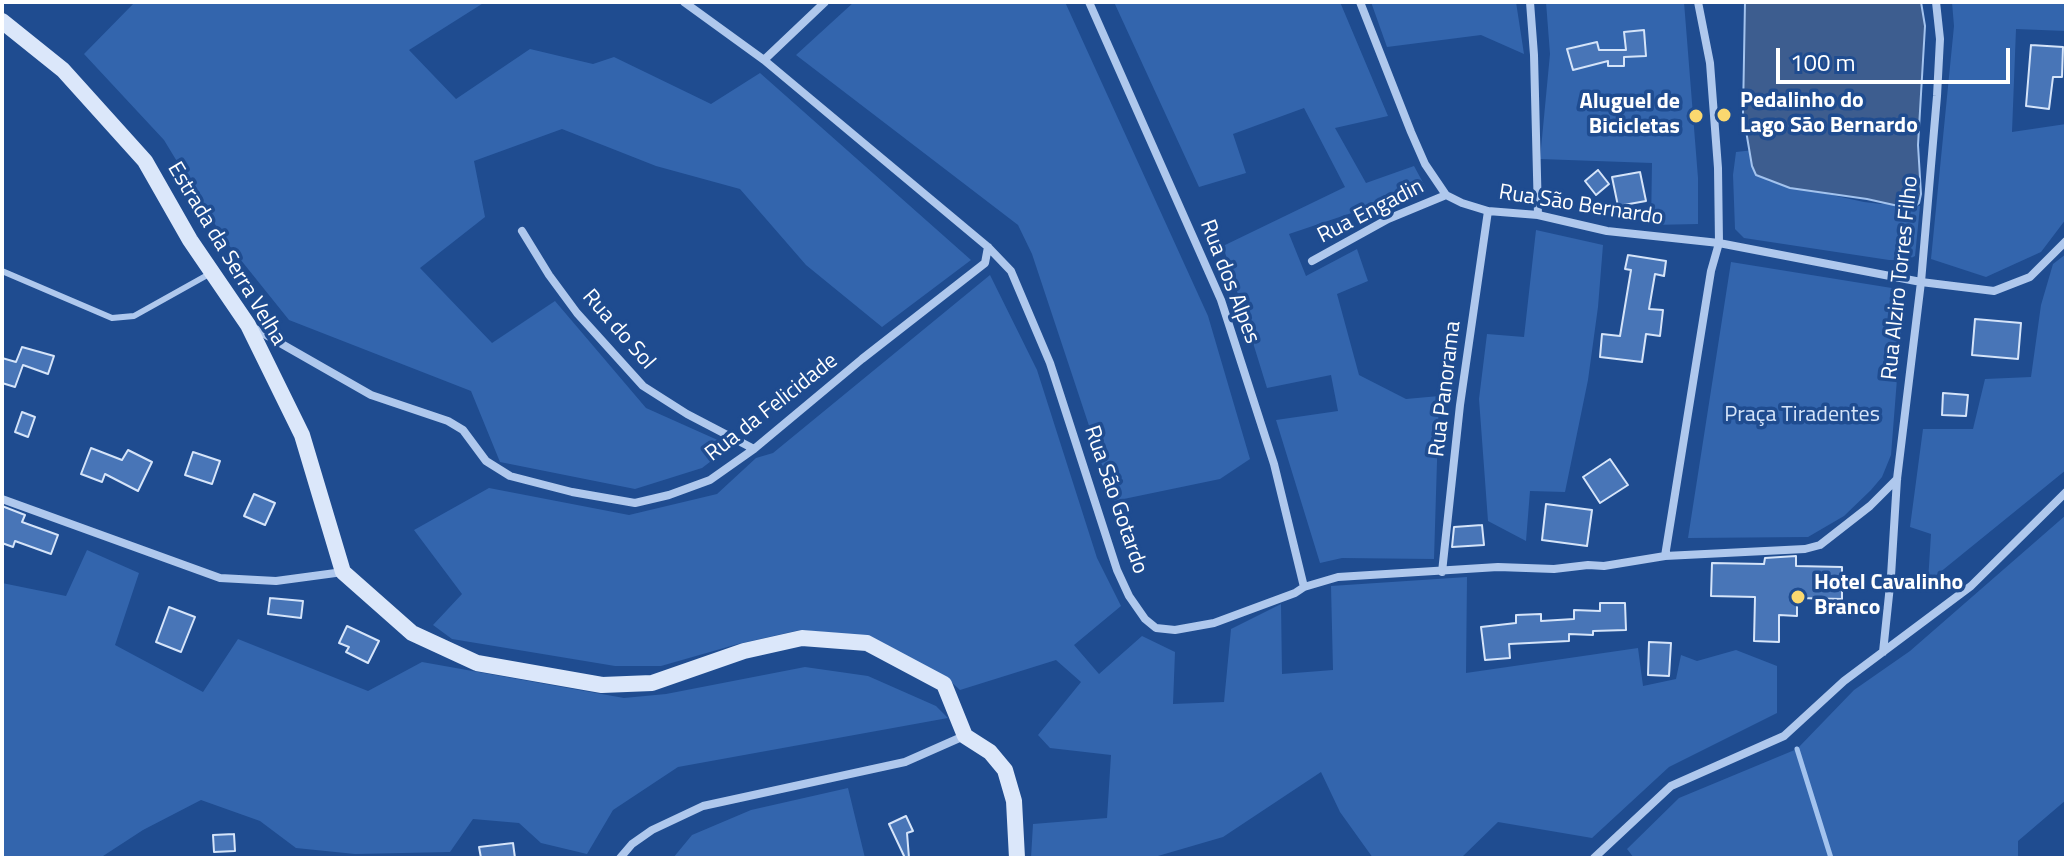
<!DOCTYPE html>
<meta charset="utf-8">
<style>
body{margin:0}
#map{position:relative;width:2068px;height:860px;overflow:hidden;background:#1f4c90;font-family:"Titillium Web",sans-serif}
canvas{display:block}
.frame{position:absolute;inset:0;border:4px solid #fff;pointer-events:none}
.scale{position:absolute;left:1776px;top:48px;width:234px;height:36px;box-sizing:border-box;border:4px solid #fff;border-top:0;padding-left:10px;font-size:24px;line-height:28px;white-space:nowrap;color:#fff;-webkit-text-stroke:6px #1f4c90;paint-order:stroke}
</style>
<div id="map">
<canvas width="2068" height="860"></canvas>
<div class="frame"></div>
<div class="scale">100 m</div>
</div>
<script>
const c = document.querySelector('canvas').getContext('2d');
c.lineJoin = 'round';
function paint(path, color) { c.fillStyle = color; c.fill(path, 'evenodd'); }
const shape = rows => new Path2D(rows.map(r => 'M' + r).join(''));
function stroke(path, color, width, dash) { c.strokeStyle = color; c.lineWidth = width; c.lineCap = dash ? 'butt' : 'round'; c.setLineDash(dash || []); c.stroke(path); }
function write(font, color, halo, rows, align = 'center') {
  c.font = font + ' "Titillium Web",sans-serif'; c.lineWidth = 7; c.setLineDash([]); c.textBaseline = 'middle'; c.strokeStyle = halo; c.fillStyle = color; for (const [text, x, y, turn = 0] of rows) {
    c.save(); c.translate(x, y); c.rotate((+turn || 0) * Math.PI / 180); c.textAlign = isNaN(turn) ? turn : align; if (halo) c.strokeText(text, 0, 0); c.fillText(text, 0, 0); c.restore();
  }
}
paint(shape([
 [135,2,485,2,409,50,456,99,530,49,593,64,614,57,711,104,760,73,971,260,882,327,806,265,740,189,656,166,562,129,474,161,485,217,420,268,492,343,555,301,646,408,731,446,702,468,635,489,500,462,471,391,289,320,224,239,164,140,84,54],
 [854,2,1065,2,1208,316,1250,459,1220,479,1114,501,1032,254,1018,225,796,55],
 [1114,2,1340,2,1388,116,1335,128,1366,183,1414,166,1426,188,1289,234,1306,276,1357,249,1368,281,1337,294,1359,375,1406,399,1439,396,1434,559,1342,558,1320,563,1276,420,1338,411,1331,375,1267,388,1223,246,1345,187,1304,108,1233,134,1246,173,1199,187],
 [1371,2,1516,2,1524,54,1481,35,1387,47],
 [1546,2,1684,2,1698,178,1698,224,1651,225,1652,163,1540,159,1550,54],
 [1952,2,2066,2,2066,31,2016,29,2012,132,2066,124,2066,219,2041,252,1986,277,1931,259,1954,26],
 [1754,150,1768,181,1864,202,1881,204,1899,201,1920,206,1915,256,1907,260,1889,260,1744,238,1735,229,1733,175,1736,152],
 [1536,230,1603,245,1598,307,1588,380,1565,492,1530,491,1526,541,1488,521,1479,399,1487,334,1524,337],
 [2066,254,2066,470,1928,582,1931,534,1910,527,1923,429,1973,429,1985,379,2031,377,2041,305,2053,264],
 [1731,262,1904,290,1891,455,1882,477,1871,490,1844,516,1808,537,1688,538],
 [990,275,1037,370,1097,558,1121,606,1074,645,1099,674,1142,636,1175,652,1173,704,1224,702,1231,629,1281,604,1282,674,1333,670,1331,586,1467,577,1466,673,1638,648,1643,686,1676,679,1681,655,1697,661,1736,650,1777,666,1777,713,1669,767,1592,838,1498,822,1461,858,1373,858,1340,812,1321,772,1223,837,1151,858,1031,858,1033,824,1107,818,1111,755,1050,748,1038,735,1081,682,1056,660,960,690,949,680,870,636,800,630,738,644,661,666,615,666,452,639,433,625,462,594,414,530,489,488,629,515,717,494,756,458,773,453],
 [2066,515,2066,800,2018,841,2018,858,1634,858,1627,849,1679,798,1797,749,1854,690,1910,651],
 [87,550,139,573,115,645,203,692,238,639,368,691,422,662,624,698,666,694,805,667,868,676,936,706,948,718,678,767,613,810,587,854,541,843,519,823,473,819,450,852,355,854,296,848,260,821,201,800,143,830,100,858,2,858,2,583,66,596],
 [848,788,865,858,673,858,692,835,751,810]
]), '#3365ad');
const water = shape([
 [1745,2,1921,2,1925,26,1918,145,1921,194,1919,203,1912,209,1867,199,1790,188,1756,175,1752,166,1743,113,1745,2]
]);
paint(water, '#3d5d8f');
stroke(water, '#a3c3ee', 2);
stroke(shape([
 [1797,749,1831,858]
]), '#a3c3ee', 5);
const building = shape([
 [1644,30,1646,56,1624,57,1624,66,1608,66,1608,61,1573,70,1567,49,1597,42,1599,50,1626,50,1624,32,1644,30],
 [2031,45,2063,47,2062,77,2053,77,2049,109,2026,106,2031,45],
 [1598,170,1609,184,1596,195,1585,181,1598,170],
 [1640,172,1646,201,1618,206,1612,177,1640,172],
 [1628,255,1666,261,1664,276,1655,274,1649,309,1663,310,1660,336,1646,334,1642,362,1600,357,1602,334,1620,336,1631,270,1625,269,1628,255],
 [1975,319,2021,323,2018,359,1972,355,1975,319],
 [22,347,54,356,48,374,23,365,15,387,2,383,2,358,16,362,22,347],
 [1943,393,1968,395,1966,416,1942,415,1943,393],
 [22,412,35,417,28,437,15,432,22,412],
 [91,448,122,460,128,450,152,462,138,491,105,474,102,482,81,474,91,448],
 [193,452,220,461,212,484,185,475,193,452],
 [1610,459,1628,485,1600,503,1583,477,1610,459],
 [254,494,275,503,265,525,244,516,254,494],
 [1546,504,1592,510,1587,546,1542,540,1546,504],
 [2,506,25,515,22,522,58,535,51,554,15,541,13,547,2,543,2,506],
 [1482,525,1484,545,1452,547,1454,527,1482,525],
 [1796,556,1796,566,1842,567,1842,599,1797,598,1797,616,1779,615,1779,642,1754,641,1755,597,1711,596,1712,563,1764,564,1765,558,1796,556],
 [270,598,303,601,301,618,268,614,270,598],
 [1600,603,1625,603,1626,630,1593,631,1593,635,1569,634,1569,641,1509,644,1510,658,1485,660,1481,627,1516,623,1516,615,1541,614,1541,621,1574,619,1574,610,1600,611,1600,603],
 [169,607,195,617,181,652,156,642,169,607],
 [347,626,379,641,368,663,346,652,349,647,339,643,347,626],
 [1649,642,1671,643,1669,676,1648,675,1649,642],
 [906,816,913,831,907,833,909,858,905,858,889,824,906,816],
 [234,834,235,851,214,852,213,835,234,834],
 [513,843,515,858,481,858,479,847,513,843]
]);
paint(building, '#4875b7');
stroke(building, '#d5e4f9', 2);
stroke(shape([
 [2,271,112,318,134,316,211,273]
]), '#afc8ed', 6);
stroke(shape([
 [684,2,764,60,988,247,1011,271,1050,363,1117,570,1129,596,1145,619,1156,628,1175,630,1214,623,1295,593,1304,587,1338,577,1498,567,1554,569,1588,565,1604,566,1665,556,1805,549,1820,545,1870,506,1897,479],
 [1089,2,1221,300,1274,464,1304,587],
 [1360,2,1411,132,1425,164,1446,195,1462,203,1488,211,1538,215,1607,231,1719,243,1921,282,1994,291,2030,277,2066,241],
 [1530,2,1534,55,1538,215],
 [764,60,825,2],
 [522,231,549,275,577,313,643,386,687,414,754,449],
 [1312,261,1388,219,1446,195],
 [252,327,371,395,448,421,463,430,486,461,510,476,572,492,635,503,669,495,710,480,754,449,862,359,985,263,988,247],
 [2,499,220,578,276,581,343,572],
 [1665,556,1711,271,1719,243,1718,168,1710,63,1698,2],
 [1442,572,1460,405,1488,211],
 [1883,652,1891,576,1897,479,1921,282,1937,96,1940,39,1936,2],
 [620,858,632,844,652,830,703,806,905,762,964,736],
 [1594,858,1671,786,1784,736,1844,681,1971,586,2066,492]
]), '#afc8ed', 8);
stroke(shape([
 [2,21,63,70,145,161,190,240,248,325,302,435,343,572,412,633,477,663,602,685,652,683,744,651,802,638,867,643,944,684,965,736,990,752,1005,770,1014,801,1017,858]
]), '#dbe7fa', 16);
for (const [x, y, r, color] of [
 [1724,115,8,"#fbd86f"],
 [1696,116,8,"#fbd86f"],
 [1798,597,8,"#fbd86f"]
]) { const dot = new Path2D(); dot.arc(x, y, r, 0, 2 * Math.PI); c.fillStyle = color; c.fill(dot); stroke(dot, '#1f4c90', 3); }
write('bold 22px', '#fff', '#1f4c90', [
 ["Pedalinho do",1740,102],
 ["Lago São Bernardo",1740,127],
 ["Aluguel de",1680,103,"right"],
 ["Bicicletas",1680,128,"right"],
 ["Hotel Cavalinho",1814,584],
 ["Branco",1814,609]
], 'left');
write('22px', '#fff', '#1f4c90', [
 ["Rua São Bernardo",1581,206,9],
 ["Rua Engadin",1371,212,-27],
 ["Estrada da Serra Velha",226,254,59],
 ["Rua Alziro Torres Filho",1901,278,-84],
 ["Rua dos Alpes",1229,282,69],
 ["Rua do Sol",618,330,49],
 ["Rua Panorama",1446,389,-83],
 ["Rua da Felicidade",772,408,-38],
 ["Rua São Gotardo",1115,500,71]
]);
write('22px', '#d5e4f9', '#1f4c90', [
 ["Praça Tiradentes",1802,416]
]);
</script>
